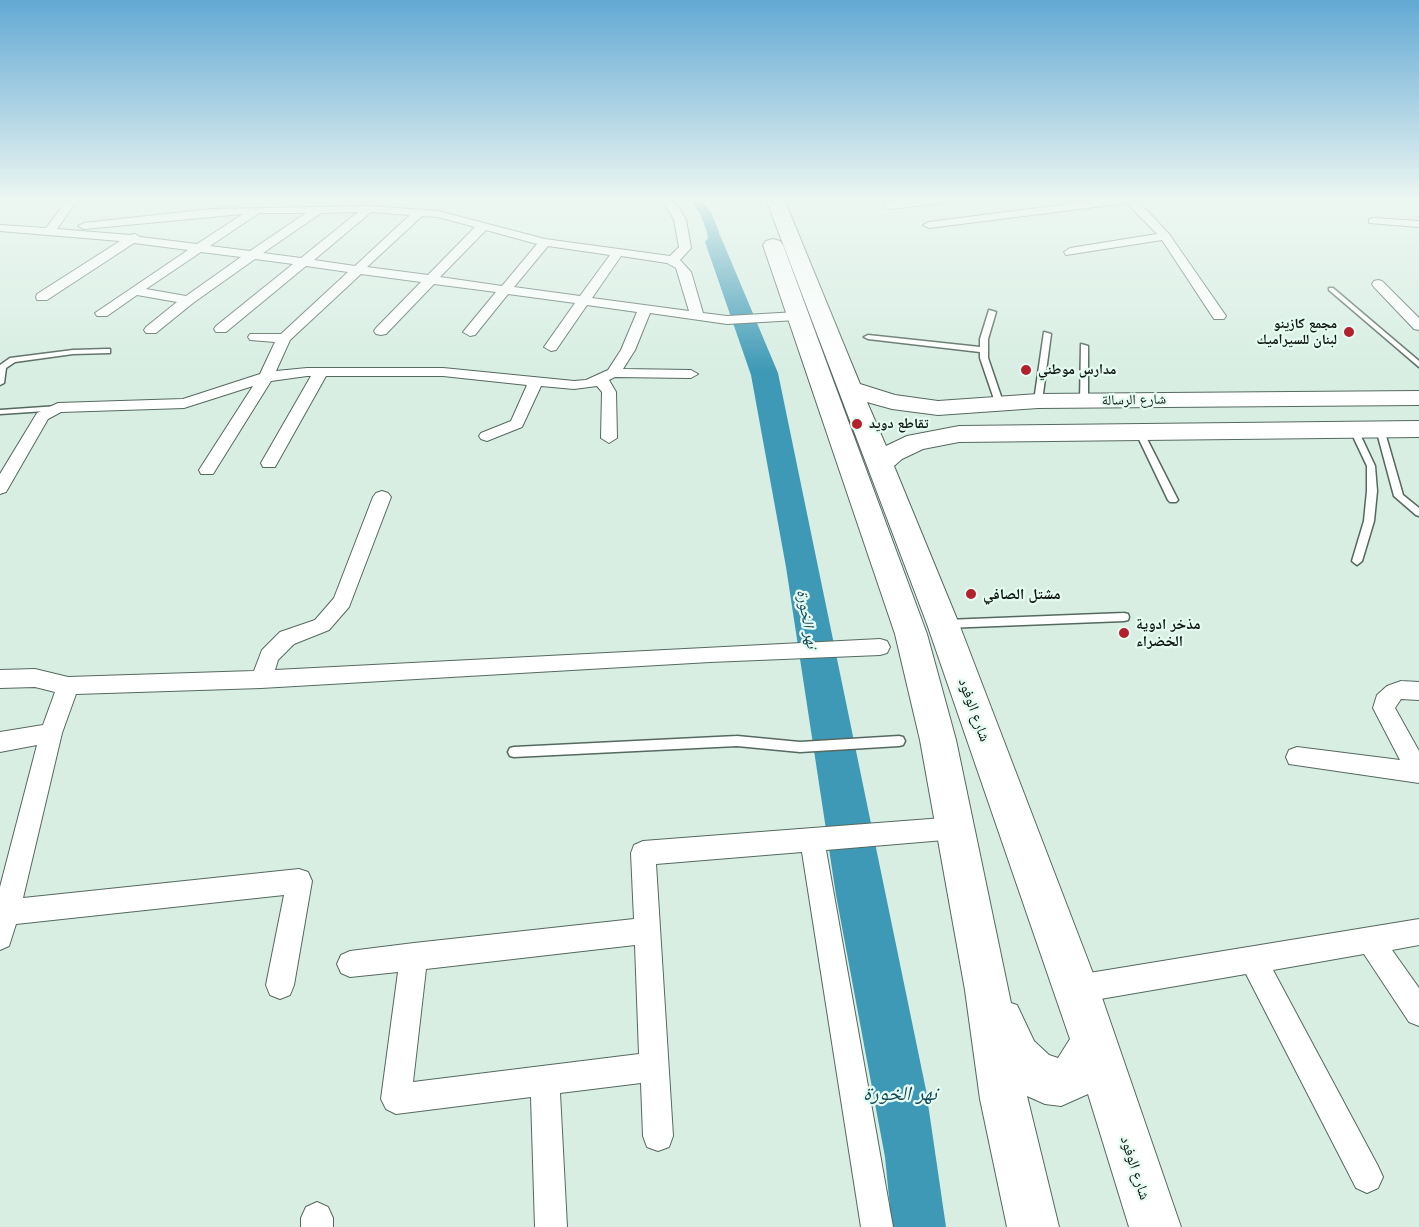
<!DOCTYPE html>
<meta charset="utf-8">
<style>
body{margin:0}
canvas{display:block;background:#d8eee3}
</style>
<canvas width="1419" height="1227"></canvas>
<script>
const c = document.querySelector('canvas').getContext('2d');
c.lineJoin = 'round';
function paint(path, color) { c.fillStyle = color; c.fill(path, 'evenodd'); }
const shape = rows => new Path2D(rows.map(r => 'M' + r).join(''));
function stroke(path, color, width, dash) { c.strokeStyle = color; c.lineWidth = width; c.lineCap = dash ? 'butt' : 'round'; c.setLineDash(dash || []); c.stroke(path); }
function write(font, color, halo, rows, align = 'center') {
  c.font = font + ' Quicksand,"Noto Naskh Arabic",sans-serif'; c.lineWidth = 4.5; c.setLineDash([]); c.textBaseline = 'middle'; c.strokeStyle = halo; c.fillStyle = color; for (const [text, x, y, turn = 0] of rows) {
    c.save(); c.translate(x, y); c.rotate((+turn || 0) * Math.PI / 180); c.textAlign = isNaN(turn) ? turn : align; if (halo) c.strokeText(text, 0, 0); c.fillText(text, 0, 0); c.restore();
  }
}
paint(shape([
 [713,232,720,235,778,373,926,1090,946,1227,892,1227,885,1157,836,895,786,567,751,375,705,242]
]), '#3d99b6');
paint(shape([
 [688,199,699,199,711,212,719,232,723,257,721,260,717,261,711,257,707,232,700,213,688,199]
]), '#3d99b6');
const lane = shape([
 [1329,288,1333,288,1419,361,1419,367,1329,290,1329,288],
 [989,310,996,312,988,339,988,358,1004,405,1000,407,996,405,980,358,980,352,868,339,864,337,868,335,980,347,980,339,989,310],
 [1044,332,1051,334,1042,401,1038,403,1034,401,1044,332],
 [1081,344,1088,346,1088,401,1084,403,1080,401,1081,344],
 [107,349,110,349,110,353,73,354,15,362,6,368,4,383,0,385,0,365,10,358,73,350,107,349],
 [58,406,62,408,61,410,0,414,0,410,58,406],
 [1380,426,1384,429,1403,495,1419,508,1419,516,1416,515,1394,496,1376,429,1380,426],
 [1354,427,1358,430,1375,466,1377,491,1374,521,1362,561,1357,565,1352,561,1364,521,1367,491,1367,466,1350,430,1354,427],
 [1140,430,1144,433,1178,500,1176,502,1170,502,1168,500,1136,433,1140,430],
 [1124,613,1128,614,1129,617,1128,620,1124,621,946,628,942,627,941,624,942,621,946,620,1124,613],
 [737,736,800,742,899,736,903,737,905,741,903,745,899,746,800,752,737,746,514,757,510,756,508,752,510,748,514,747,737,736]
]);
const street = shape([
 [68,199,78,199,57,229,130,235,135,234,140,237,197,244,243,214,84,229,78,226,84,223,210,209,369,206,438,211,545,239,670,256,679,247,674,220,669,210,655,199,667,199,678,206,686,220,691,248,680,260,691,272,703,313,727,316,797,312,804,316,797,320,727,324,650,313,635,350,623,369,691,370,698,374,691,378,615,377,609,380,616,392,617,438,609,443,601,438,602,392,597,386,574,389,541,386,522,427,487,441,481,439,479,436,481,433,511,421,527,385,443,376,326,376,275,467,263,467,261,463,311,376,307,376,271,381,213,474,201,474,199,470,253,386,184,408,61,412,48,419,6,492,0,494,0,474,37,413,58,403,183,399,260,374,275,342,250,340,248,337,250,334,281,334,348,272,306,266,226,332,216,332,214,329,216,326,293,264,255,259,193,303,156,333,146,333,144,330,146,327,177,302,137,295,107,316,97,316,95,313,188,250,134,243,47,300,37,300,36,297,37,294,120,241,0,231,0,225,46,228,68,199],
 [358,212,301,258,263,253,321,213,358,212],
 [371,212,410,215,355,266,314,260,371,212],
 [259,213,306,213,250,251,210,246,259,213],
 [422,216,438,217,475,227,428,275,367,267,422,216],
 [486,230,537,244,502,286,440,277,486,230],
 [548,246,610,255,580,296,514,287,548,246],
 [201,252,241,257,186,296,146,289,201,252],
 [621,256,667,263,676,268,689,311,592,298,621,256],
 [361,274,421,282,376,328,374,331,376,334,381,335,386,334,434,284,496,292,463,332,470,336,475,335,508,294,575,303,544,347,551,351,556,350,587,305,637,312,621,350,608,370,586,380,574,381,443,368,307,368,276,371,290,340,361,274],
 [882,199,892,199,894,202,923,199,952,199,947,202,891,209,887,208,882,199],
 [1107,199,1136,199,1169,234,1226,316,1224,319,1214,319,1162,240,1066,255,1064,252,1070,248,1157,234,1127,203,929,228,923,225,929,222,1107,199],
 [1373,218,1419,221,1419,227,1369,223,1369,219,1373,218],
 [1378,280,1382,281,1419,318,1419,330,1414,329,1374,287,1372,284,1374,281,1378,280],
 [382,491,388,493,391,497,349,607,329,630,294,644,278,660,275,670,880,639,887,641,890,647,887,653,880,655,710,662,261,688,76,694,62,733,23,898,299,869,308,872,312,881,294,985,290,995,280,999,270,995,266,985,284,895,16,924,9,946,0,950,0,887,37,745,0,752,0,732,43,725,55,692,35,687,0,688,0,670,35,669,68,677,254,671,262,650,280,632,315,620,334,598,373,497,376,493,382,491],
 [1401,681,1419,682,1419,700,1401,699,1395,708,1419,751,1419,783,1289,764,1286,757,1289,750,1297,747,1400,760,1373,708,1377,695,1387,686,1401,681],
 [956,817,964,820,968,828,964,836,956,839,826,850,893,1227,861,1227,802,852,656,864,673,1136,669,1147,658,1151,647,1147,643,1136,641,1083,560,1093,567,1227,535,1227,531,1097,396,1114,386,1109,381,1099,398,972,350,977,341,973,337,964,341,955,350,951,414,943,634,919,631,853,634,845,643,841,956,817],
 [635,945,639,1054,413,1082,426,969,635,945],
 [1419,919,1419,945,1392,950,1419,988,1419,1026,1409,1022,1364,954,1273,970,1378,1166,1383,1177,1378,1188,1367,1193,1356,1188,1246,974,1077,1003,1067,999,1063,989,1067,979,1077,975,1419,919],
 [317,1202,328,1207,333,1218,333,1227,301,1227,301,1218,306,1207,317,1202]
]);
const primary = shape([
 [766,199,784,199,860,384,895,395,938,401,1038,394,1419,391,1419,405,1038,408,938,415,892,409,867,402,886,446,907,436,959,426,1419,421,1419,437,959,442,923,449,902,459,894,466,959,624,1099,989,1181,1227,1129,1227,1088,1094,1061,1106,1045,1104,1027,1096,1059,1227,1007,1227,980,1099,965,990,920,740,895,634,763,245,766,241,773,239,780,241,783,245,927,634,956,740,1011,1003,1017,1005,1034,1041,1049,1055,1058,1058,1070,1039,927,624,766,199]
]);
stroke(lane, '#566960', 3);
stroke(street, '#566960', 2);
stroke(primary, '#566960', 2);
paint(lane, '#fff');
paint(street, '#fff');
paint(primary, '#fff');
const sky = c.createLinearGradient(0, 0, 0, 371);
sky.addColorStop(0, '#63a9d4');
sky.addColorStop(0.54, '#edf7f2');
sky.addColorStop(1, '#edf7f200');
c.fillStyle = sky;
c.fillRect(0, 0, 1419, 371);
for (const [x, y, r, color] of [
 [1349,332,6,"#b2212d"],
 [1026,370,6,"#b2212d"],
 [857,424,6,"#b2212d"],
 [971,594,6,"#b2212d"],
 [1124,633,6,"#b2212d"]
]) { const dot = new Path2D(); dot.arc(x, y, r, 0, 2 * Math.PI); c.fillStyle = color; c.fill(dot); stroke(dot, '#e5fbf1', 2); }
write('bold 14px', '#101814', '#e5fbf1', [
 ["مجمع كازينو",1337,324,"right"],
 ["لبنان للسيراميك",1337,340,"right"],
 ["مدارس موطني",1038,370],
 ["تقاطع دويد",869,424]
], 'left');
write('14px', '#101814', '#e5fbf1', [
 ["شارع الرسالة",1134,400,-1]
]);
write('bold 15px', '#101814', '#e5fbf1', [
 ["مشتل الصافي",983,594],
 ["مذخر ادوية",1136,624],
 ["الخضراء",1136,641]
], 'left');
write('15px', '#101814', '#e5fbf1', [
 ["شارع الوفود",974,710,70],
 ["شارع الوفود",1135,1168,72]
]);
write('italic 16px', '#154959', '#e5fbf1', [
 ["نهر الخورة",807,619,80]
]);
write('italic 20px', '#154959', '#e5fbf1', [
 ["نهر الخورة",900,1094]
]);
</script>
